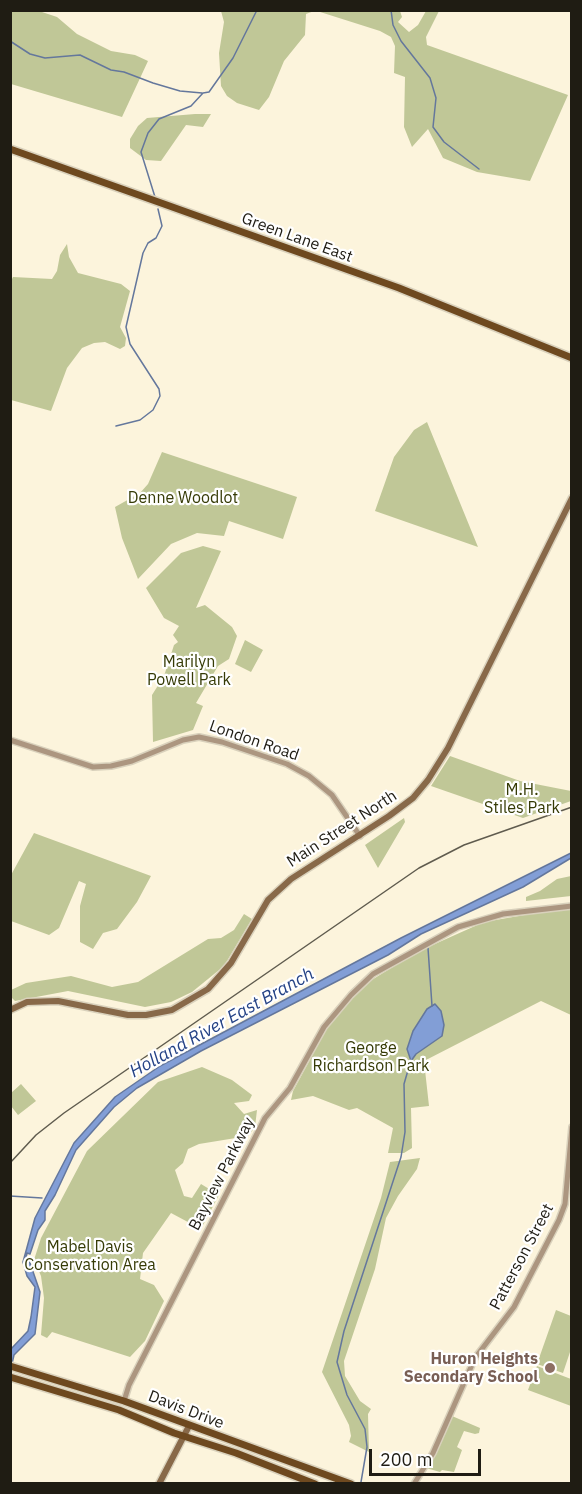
<!DOCTYPE html>
<style>
body{margin:0}
#map{position:relative;width:582px;height:1494px;overflow:hidden;background:#fcf4dc;font-family:"IBM Plex Sans",sans-serif}
canvas{display:block}
.frame{position:absolute;inset:0;border:12px solid #1f1c13;pointer-events:none}
.scale{position:absolute;left:369px;top:1449px;width:112px;height:27px;box-sizing:border-box;border:3px solid #1f1c13;border-top:0;padding-left:8px;font-size:18px;line-height:21px;white-space:nowrap;color:#1f1c13;-webkit-text-stroke:4px #fff;paint-order:stroke}
</style>
<div id="map">
<canvas width="582" height="1494"></canvas>
<div class="frame"></div>
<div class="scale">200 m</div>
</div>
<script>
const c = document.querySelector('canvas').getContext('2d');
c.lineJoin = 'round';
function paint(path, color) { c.fillStyle = color; c.fill(path, 'evenodd'); }
const shape = rows => new Path2D(rows.map(r => 'M' + r).join(''));
function stroke(path, color, width, dash) { c.strokeStyle = color; c.lineWidth = width; c.lineCap = dash ? 'butt' : 'round'; c.setLineDash(dash || []); c.stroke(path); }
function write(font, color, halo, rows, align = 'center') {
  c.font = font + ' "IBM Plex Sans",sans-serif'; c.lineWidth = 4.5; c.setLineDash([]); c.textBaseline = 'middle'; c.strokeStyle = halo; c.fillStyle = color; for (const [text, x, y, turn = 0] of rows) {
    c.save(); c.translate(x, y); c.rotate((+turn || 0) * Math.PI / 180); c.textAlign = isNaN(turn) ? turn : align; if (halo) c.strokeText(text, 0, 0); c.fillText(text, 0, 0); c.restore();
  }
}
paint(shape([
 [11,10,39,11,57,17,77,34,111,51,135,55,148,61,122,117,11,84],
 [221,11,314,11,306,14,305,35,284,61,269,97,259,110,237,103,227,96,221,86,219,53,224,22],
 [317,11,400,11,402,17,398,22,409,32,418,25,426,11,439,11,426,37,427,45,568,95,530,181,477,172,443,158,428,129,412,147,404,127,405,77,394,73,395,46,391,37,380,31],
 [195,114,211,114,203,127,186,125,161,161,146,160,130,148,130,139,138,126,147,118],
 [67,244,69,257,78,273,121,284,130,291,120,327,126,338,125,346,120,349,105,342,94,343,82,348,67,368,51,411,11,400,11,281,13,277,52,279,57,271,60,255],
 [427,422,478,547,375,511,394,457,414,430],
 [162,452,297,497,283,539,229,521,224,536,197,533,171,544,138,579,122,538,115,507,140,493,148,484],
 [203,546,221,551,196,608,205,605,232,627,237,636,229,659,218,666,196,703,203,706,193,730,153,742,152,695,164,676,174,645,178,642,173,635,179,626,164,618,146,588,181,553],
 [245,640,263,650,251,672,235,664],
 [450,756,520,781,571,791,571,801,523,818,431,786],
 [404,818,405,822,378,868,365,845],
 [34,833,151,876,137,902,117,929,103,933,93,949,80,942,80,906,86,884,79,881,59,928,49,935,11,921,11,875],
 [571,876,571,896,526,901,526,897,540,891,557,879],
 [571,907,571,1015,541,1001,424,1061,429,1106,411,1108,412,1148,404,1153,388,1153,393,1128,357,1108,349,1110,313,1096,291,1100,293,1091,327,1028,353,996,370,981,417,952,484,922],
 [244,914,252,919,224,966,192,992,171,1002,145,1007,68,991,15,1001,11,997,11,990,26,983,71,976,112,987,138,982,208,939,221,938,234,930],
 [202,1067,232,1080,252,1095,249,1101,234,1103,244,1114,257,1110,255,1127,248,1136,199,1144,188,1149,183,1163,175,1170,184,1196,192,1198,201,1184,219,1195,201,1229,171,1213,143,1253,140,1279,154,1285,164,1301,145,1341,130,1357,52,1332,47,1338,41,1335,44,1298,41,1276,34,1260,41,1238,87,1151,158,1082],
 [21,1084,36,1101,18,1115,11,1106,11,1093],
 [420,1158,417,1169,398,1196,386,1218,375,1269,344,1361,345,1376,360,1401,371,1409,368,1414,369,1452,349,1442,351,1436,349,1425,322,1372,381,1198,390,1162],
 [556,1310,571,1316,571,1349,563,1373,537,1364],
 [537,1366,571,1379,571,1406,528,1390],
 [452,1416,480,1428,479,1433,475,1434,464,1431,457,1447,462,1450,454,1472,442,1470,440,1472,426,1468]
]), '#c0c797');
const water = shape([
 [571,853,571,858,523,887,421,934,388,955,201,1051,137,1088,114,1107,76,1150,55,1195,45,1211,45,1220,38,1230,30,1254,27,1253,26,1258,29,1260,40,1292,35,1334,14,1355,11,1368,11,1349,28,1331,31,1317,35,1287,27,1276,23,1262,35,1218,74,1143,115,1097,160,1066,401,938,571,853],
 [435,1004,441,1011,444,1025,442,1036,416,1054,411,1061,407,1049,413,1031,427,1009,435,1004]
]);
paint(water, '#829ed6');
stroke(water, '#64779c', 1.5);
stroke(shape([
 [391,10,393,25,401,41,430,78,436,98,433,127,444,142,479,169],
 [10,41,30,54,45,58,80,55,111,70,124,72,153,83,180,91,202,93],
 [155,197,141,152,148,133,159,119,191,106,203,93,209,92,233,58,257,10],
 [116,426,140,420,153,410,160,396,159,389,130,344,126,327,143,253,148,243,156,238,162,226,158,209],
 [428,948,432,1006],
 [10,1196,42,1198],
 [361,1482,367,1447,365,1429,347,1395,337,1362,344,1331,401,1157,405,1132,404,1084,411,1060]
]), '#64779c', 1.5);
const tertiary = shape([
 [10,740,93,767,111,766,132,761,183,740,199,737,222,742,287,764,309,776,332,795,360,836],
 [124,1401,129,1385,265,1118,290,1088,324,1027,351,995,373,974,458,927,503,914,572,906],
 [414,1484,433,1453,475,1358,514,1307,559,1220,565,1204,572,1127]
]);
const secondary = shape([
 [10,1010,27,1002,58,1001,128,1015,146,1015,172,1010,208,989,231,963,268,900,291,879,389,816,413,798,428,780,448,748,572,498],
 [159,1484,189,1426]
]);
const primary = shape([
 [10,149,399,288,572,358],
 [10,1366,124,1401,351,1484],
 [10,1377,119,1410,174,1433,236,1453,315,1484]
]);
stroke(tertiary, '#d9d1bc', 8);
stroke(secondary, '#d9d1bc', 9);
stroke(primary, '#d9d1bc', 10);
stroke(tertiary, '#ac9680', 5);
stroke(secondary, '#886949', 6);
stroke(primary, '#6e491f', 7);
stroke(shape([
 [10,1163,36,1135,64,1113,419,868,464,845,572,807]
]), '#5f5b4e', 1.5);
for (const [x, y, r, color] of [
 [550,1368,6,"#8d6e63"]
]) { const dot = new Path2D(); dot.arc(x, y, r, 0, 2 * Math.PI); c.fillStyle = color; c.fill(dot); stroke(dot, '#fff', 2); }
write('16px', '#1f1c13', '#fff', [
 ["Green Lane East",297,238,20],
 ["London Road",254,741,19],
 ["Main Street North",342,829,-33],
 ["Bayview Parkway",222,1174,-63],
 ["Patterson Street",522,1257,-62],
 ["Davis Drive",186,1410,21]
]);
write('16px', '#363b06', '#fff', [
 ["Denne Woodlot",183,498],
 ["Marilyn",189,662],
 ["Powell Park",189,680],
 ["M.H.",522,790],
 ["Stiles Park",522,808],
 ["George",371,1048],
 ["Richardson Park",371,1066],
 ["Mabel Davis",90,1247],
 ["Conservation Area",90,1265]
]);
write('bold 16px', '#785e54', '#fff', [
 ["Huron Heights",538,1359],
 ["Secondary School",538,1377]
], 'right');
write('italic 18px', '#254386', '#fff', [
 ["Holland River East Branch",222,1023,-29]
]);
</script>
